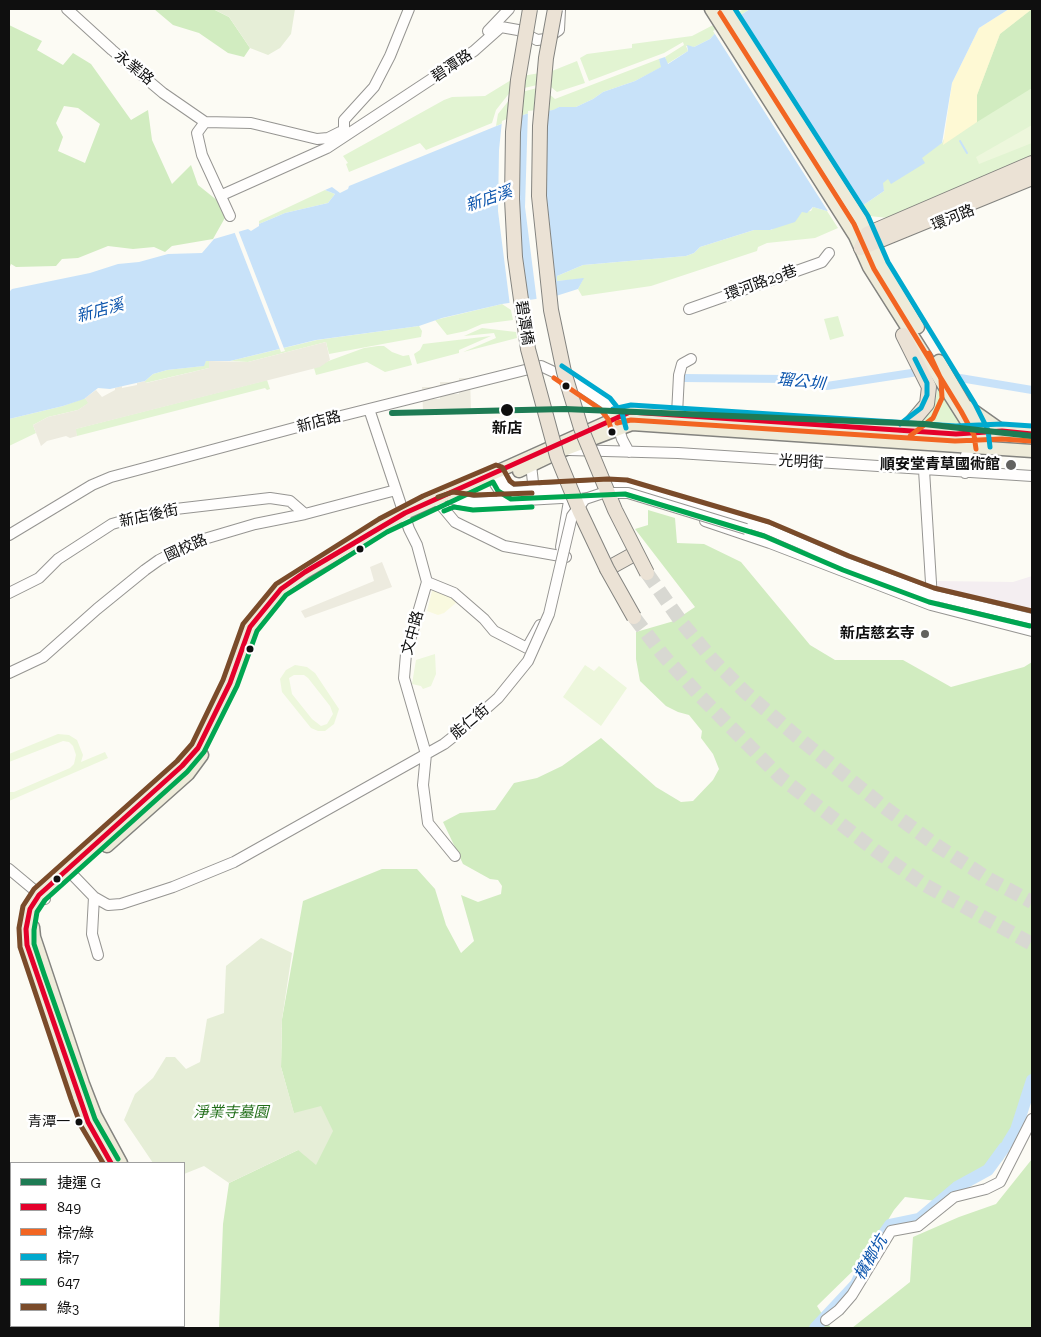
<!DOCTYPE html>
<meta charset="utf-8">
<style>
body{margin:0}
#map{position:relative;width:1041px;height:1337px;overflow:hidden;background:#fcfbf4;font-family:"Zilla Slab","Noto Sans TC",serif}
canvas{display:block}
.frame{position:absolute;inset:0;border:10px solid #0f0f0f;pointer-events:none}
.legend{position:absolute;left:10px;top:1162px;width:175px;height:165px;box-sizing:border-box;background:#fff;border:1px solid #9f9f9f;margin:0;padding:6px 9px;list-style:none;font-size:15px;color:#0f0f0f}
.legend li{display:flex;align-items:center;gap:10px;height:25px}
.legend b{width:25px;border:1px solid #9f9f9f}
</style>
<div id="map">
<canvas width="1041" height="1337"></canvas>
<div class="frame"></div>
<ul class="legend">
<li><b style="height:6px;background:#1e7b54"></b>捷運 G</li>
<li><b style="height:6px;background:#e4002b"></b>849</li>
<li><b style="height:6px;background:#f26522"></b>棕7綠</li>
<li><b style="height:6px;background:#00a9ce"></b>棕7</li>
<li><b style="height:6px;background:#00a651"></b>647</li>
<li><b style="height:6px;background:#7a4b2a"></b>綠3</li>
</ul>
</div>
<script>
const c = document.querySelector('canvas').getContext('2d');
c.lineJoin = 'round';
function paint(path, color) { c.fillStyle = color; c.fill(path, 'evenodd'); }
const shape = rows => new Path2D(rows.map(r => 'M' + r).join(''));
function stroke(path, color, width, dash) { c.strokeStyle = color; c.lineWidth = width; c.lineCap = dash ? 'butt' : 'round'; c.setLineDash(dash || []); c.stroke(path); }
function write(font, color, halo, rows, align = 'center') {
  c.font = font + ' "Zilla Slab","Noto Sans TC",serif'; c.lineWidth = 5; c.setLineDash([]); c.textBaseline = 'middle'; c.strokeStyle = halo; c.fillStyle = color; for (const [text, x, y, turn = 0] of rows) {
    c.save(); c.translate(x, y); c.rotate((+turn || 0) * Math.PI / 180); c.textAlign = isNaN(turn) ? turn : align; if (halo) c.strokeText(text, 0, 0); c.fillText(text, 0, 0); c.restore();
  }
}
paint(shape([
 [1032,576,1032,608,966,598,938,591,937,581,1013,582],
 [9,1235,11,1237,11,1326,74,1326,75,1328,9,1328]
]), '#f4eef1');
paint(shape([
 [433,587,451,595,457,602,444,613,438,615,427,611]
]), '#f9f9df');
paint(shape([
 [744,9,750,9,719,29,710,39,694,47,686,46,688,51,667,64,665,57,684,45,683,42,664,53,589,81,580,58,587,54,632,48,632,44,692,36],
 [1009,9,1032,9,1032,159,888,218,869,216,862,206,884,191,882,183,884,178,942,143],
 [659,59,662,67,635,81,603,92,593,99,576,107,559,107,554,110,526,114,496,126,498,114,514,94,541,87,555,99],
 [577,61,585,83,557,92,546,83,511,91,496,110,492,123,426,150,420,143,349,172,346,164,348,163,343,156,444,100,452,97,485,96,516,77,552,71],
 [325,190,335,194,328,203,285,213,259,224,259,221],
 [813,207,827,211,838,228,815,238,767,243,758,247,757,251,651,286,582,296,578,289,583,279,557,281,557,276,583,265,686,256,694,253,700,247,754,230,771,230,802,212,811,211],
 [502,304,511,310,513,320,482,324,466,331,447,335,435,320],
 [838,316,844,336,830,340,824,319],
 [419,326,422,331,421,337,388,343,329,354,326,342,248,362,230,361,317,340],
 [482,328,516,332,517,338,463,352,496,338,494,333,464,336],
 [491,336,459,350,459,353,417,364,414,354,420,350,423,344],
 [378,346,384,346,392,352,403,356,409,355,412,365,385,372,367,362,316,375,314,368,323,363,364,348],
 [206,361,209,361,209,368,145,383,145,381,153,374,167,370,203,366],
 [267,380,270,389,267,390,265,388,77,436,75,429],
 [938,386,963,424,920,421,935,404],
 [85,398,89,403,78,410,48,417,33,425,36,433,9,446,9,419,63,406]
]), '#e2f4d2');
paint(shape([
 [154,9,213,9,229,17,250,48,244,57,228,53,199,33,173,25],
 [1032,9,1032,88,977,122,977,95,1000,34],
 [9,25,42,41,37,50,63,65,73,53,91,64,131,120,148,110,152,140,172,184,191,165,198,185,218,201,226,216,213,239,172,246,165,252,154,247,133,249,108,246,78,258,62,259,56,266,16,267,11,264,9,269],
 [64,106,78,108,100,124,85,163,58,151,63,137,56,123],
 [648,510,675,518,677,543,704,544,741,562,810,645,835,660,903,660,951,687,1024,667,1032,662,1032,1075,1003,1160,936,1201,905,1197,894,1210,864,1260,817,1306,831,1328,219,1328,223,1224,229,1183,298,1150,294,1114,281,1067,282,1019,303,901,382,869,417,869,435,889,446,925,461,953,474,941,461,895,478,902,501,894,502,886,498,880,490,879,463,864,443,822,460,813,495,810,514,783,537,778,562,766,601,738,656,787,681,802,693,801,713,780,719,769,713,754,701,738,702,731,689,715,678,712,666,706,640,681,636,659,636,632,674,621,695,607,635,529,648,525],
 [1032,1159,1032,1328,852,1328,910,1282,913,1237,959,1217,996,1204]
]), '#d1ecc0');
paint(shape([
 [1009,9,1032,9,1000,34,977,95,977,122,943,145,952,83,979,28]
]), '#fef9d4');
paint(shape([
 [213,9,295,9,291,34,280,48,268,55,250,48,229,17],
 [261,938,292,953,282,1019,281,1067,294,1113,321,1106,333,1131,316,1165,298,1150,229,1183,204,1166,184,1174,184,1163,153,1163,124,1120,135,1094,153,1078,166,1057,175,1057,186,1069,200,1062,207,1019,224,1013,226,966]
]), '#e6eed7');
paint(shape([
 [1032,125,1032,143,979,164,976,157],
 [435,654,436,674,431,686,423,689,421,686,412,684,416,660],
 [295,665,307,667,315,673,339,709,334,724,325,731,318,731,311,728,282,692,280,679,286,670],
 [294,675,304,675,308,678,330,706,333,714,327,724,321,726,312,719,292,694,289,678],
 [585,665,594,671,599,666,627,688,601,726,563,697],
 [58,734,69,735,77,740,83,755,81,762,105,752,108,758,9,801,9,792,14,792,70,768,74,764,76,755,73,746,69,742,63,741,9,762,9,754]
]), '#edf7dc');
paint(shape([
 [326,342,330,360,320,367,76,429,77,436,70,438,66,436,47,441,41,446,33,425,48,417,78,410,88,403,85,398,96,390,102,397,115,390,115,388,122,386,122,388,137,385,137,383,145,381,146,383,209,368,209,361,248,362],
 [459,378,470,378,471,410,423,410,422,387,433,387,434,399,440,399,440,382,452,382,452,394,459,394],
 [382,562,392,587,305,618,301,611,374,581,370,567]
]), '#edebdf');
paint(shape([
 [750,9,1009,9,979,28,952,83,942,143,922,158,925,163,891,184,888,179,883,183,884,191,862,206,827,211,813,207,807,213,802,212,795,222,770,230,754,230,700,247,694,253,686,256,583,265,557,276,557,281,584,278,578,289,556,296,502,304,442,318,419,326,316,340,230,361,206,361,204,366,167,370,153,374,145,381,110,389,98,388,84,399,63,406,9,419,9,292,12,289,90,273,118,264,139,262,168,254,202,253,214,239,248,229,251,231,259,226,259,224,285,213,328,203,335,194,325,190,332,187,340,193,348,189,349,186,526,114,553,110,559,107,576,107,593,99,603,92,635,81,661,67,659,59,665,57,668,64,688,51,687,45,694,47,710,39,719,29]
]), '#c8e2f9');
paint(shape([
 [740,13,864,208,829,213,713,31],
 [545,109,543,177,554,299,537,302,525,207,528,111],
 [521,113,515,210,526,303,510,306,498,211,499,150,502,121],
 [238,230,285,351,281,352,234,231]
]), '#fcfbf4');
stroke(shape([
 [960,141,967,153],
 [98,1326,99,1328]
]), '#c8e2f9', 2);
stroke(shape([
 [954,377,1032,390],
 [683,378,786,379,827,386,918,372]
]), '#c8e2f9', 8);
stroke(shape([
 [1008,1143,1016,1130,1032,1080],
 [815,1328,856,1284,871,1252,890,1225,919,1219,957,1187,988,1170,1004,1148]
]), '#c8e2f9', 12);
stroke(shape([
 [647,573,682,623,713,660,745,692,795,735,888,810,936,845,989,879,1032,902],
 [634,617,663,655,700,696,780,777,876,851,925,885,1032,944]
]), '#d8d8d2', 14, [14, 7]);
const minor = shape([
 [67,9,112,50,163,93,205,122],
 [488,31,509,9],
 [205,122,251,123,317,139,328,138,340,132],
 [205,122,197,133,202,155,230,216],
 [344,129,344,120,374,87,390,56,409,9],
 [222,195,327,148,474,51,501,27,518,30,537,40,546,39,559,30,560,10],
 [689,309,822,262,829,253],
 [369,409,409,529,417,545,427,582,406,654,404,678,426,754,423,785,428,823,455,856],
 [677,414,679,375,682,364,691,359],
 [569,450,678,453,1032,476],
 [531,465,534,491],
 [924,470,932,599],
 [497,472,504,486,512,492,608,486,626,487,660,496,767,529,846,563,932,595,1032,619],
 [965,473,966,455,971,447],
 [490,476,503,496,514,501],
 [453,499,473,503,579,497],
 [440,504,455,522,504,546,566,557],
 [705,521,770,543,931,605,1032,631],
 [9,535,92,485,111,477,309,424,541,366,569,379,605,403,615,416,622,439,629,452],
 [561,547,569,501],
 [427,582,454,593,484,619,494,631,527,648,540,625],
 [9,593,39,578,58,559,112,524,136,517,167,510,270,498,290,501,305,514],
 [9,673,43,657,97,609,145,570,159,560,194,542,255,524,305,514,396,490],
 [9,869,45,899],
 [67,869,94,897,108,905,121,904,173,887,234,862,444,744,463,729],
 [94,897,92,934,98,955],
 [826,1320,839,1310,852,1295,891,1231,918,1226,954,1197,986,1189,1000,1182,1032,1119]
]);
const major = shape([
 [711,9,855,236,869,267,967,422,970,440],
 [726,9,861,220,881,265,918,327],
 [939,361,976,424],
 [968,407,1002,431],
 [519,471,561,451,632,424,1032,451],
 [107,846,188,774,202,755],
 [33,927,34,937,83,1084,95,1115,121,1163],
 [111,1163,88,1122,78,1096,37,976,27,945,26,929,30,909,39,895,182,766,198,748,230,683,250,627,281,589,305,572,405,513,630,412,956,434,1002,431,1032,434],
 [166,1326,166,1328]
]);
const highway = shape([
 [861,248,867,234,1032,163],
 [861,248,1032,178],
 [903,335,929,387,927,404,905,430],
 [607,569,636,553]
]);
stroke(minor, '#969592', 12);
stroke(major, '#83837f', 15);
stroke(highway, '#83837f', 16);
stroke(minor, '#fffefd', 10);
stroke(major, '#eeebd9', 12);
stroke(highway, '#ebe2d5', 14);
const minorBridge = shape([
 [463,729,498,698,528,661,549,614,572,516,585,499,603,493,628,493,746,529]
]);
const highwayBridge = shape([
 [530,9,518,80,513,132,512,199,515,257,528,349,557,456,580,512,607,569,634,617],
 [555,9,546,58,540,126,539,196,551,310,564,372,581,428,615,510,647,573]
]);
stroke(minorBridge, '#969592', 12, []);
stroke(highwayBridge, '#83837f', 16, []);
stroke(minorBridge, '#fffefd', 10);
stroke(highwayBridge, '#ebe2d5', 14);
stroke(shape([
 [111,1163,88,1122,27,945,26,929,30,909,39,895,182,766,198,748,230,683,250,627,281,589,305,572,405,513,630,412,956,434,1002,431,1032,434]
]), '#e4002b', 5);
stroke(shape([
 [720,13,854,224,874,269,961,411,974,435,976,449],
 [554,378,600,409,608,419,612,432],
 [617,423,631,420,955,441,1002,439,1031,441],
 [910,436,933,418,942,398,941,379,929,353]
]), '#f26522', 5);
stroke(shape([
 [735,9,868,216,888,262,975,404,988,430,990,447],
 [562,366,610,398,622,413,626,428],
 [613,409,631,405,956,426,1002,424,1032,426],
 [900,424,921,408,927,395,927,383,915,359]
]), '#00a9ce', 5);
stroke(shape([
 [444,511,454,507,473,510,532,507],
 [118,1159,95,1119,44,974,34,944,34,930,37,912,45,900,187,772,204,752,237,686,257,631,286,595,387,532,493,482,498,491,511,499,625,494,764,536,843,570,929,602,1030,626]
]), '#00a651', 5);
stroke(shape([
 [438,497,453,492,474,495,532,493],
 [103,1163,81,1126,71,1099,20,947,19,928,23,906,34,889,177,761,192,744,223,680,243,624,276,584,379,519,423,496,496,465,502,467,510,481,514,484,608,479,627,480,769,522,849,556,934,588,1032,611]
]), '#7a4b2a', 5);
stroke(shape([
 [392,413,565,409,924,424,1032,436]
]), '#1e7b54', 6);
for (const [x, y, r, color] of [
 [566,386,4.5,"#0f0f0f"],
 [507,410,7,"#0f0f0f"],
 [612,432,4.5,"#0f0f0f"],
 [1011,465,6,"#62625f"],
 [360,549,4.5,"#0f0f0f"],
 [925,634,5,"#62625f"],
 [250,649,4.5,"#0f0f0f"],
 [57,879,4.5,"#0f0f0f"],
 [79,1122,4.5,"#0f0f0f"]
]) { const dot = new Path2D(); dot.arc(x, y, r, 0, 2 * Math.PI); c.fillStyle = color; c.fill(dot); stroke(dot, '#fff', 2); }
write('14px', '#0f0f0f', '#fff', [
 ["青潭一",70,1122]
], 'right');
write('15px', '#0f0f0f', '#fff', [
 ["碧潭路",452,66,-34],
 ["永業路",134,68,39],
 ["環河路",953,218,-22],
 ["環河路29巷",761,283,-20],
 ["碧潭橋",524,323,81],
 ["新店路",319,422,-15],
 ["光明街",801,462,3],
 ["新店後街",149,516,-12],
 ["國校路",186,548,-24],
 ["文中路",413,633,-75],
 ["能仁街",470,722,-40]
]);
write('bold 15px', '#0f0f0f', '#fff', [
 ["新店",507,429]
]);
write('bold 15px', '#0f0f0f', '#fff', [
 ["順安堂青草國術館",1000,465],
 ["新店慈玄寺",915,634]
], 'right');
write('italic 15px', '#216e19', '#fff', [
 ["淨業寺墓園",231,1113]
]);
write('italic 16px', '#0c55ad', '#fff', [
 ["新店溪",489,199,-19],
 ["新店溪",100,311,-15],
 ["瑠公圳",801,382,6],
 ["檳榔坑",871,1258,-59]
]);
</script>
